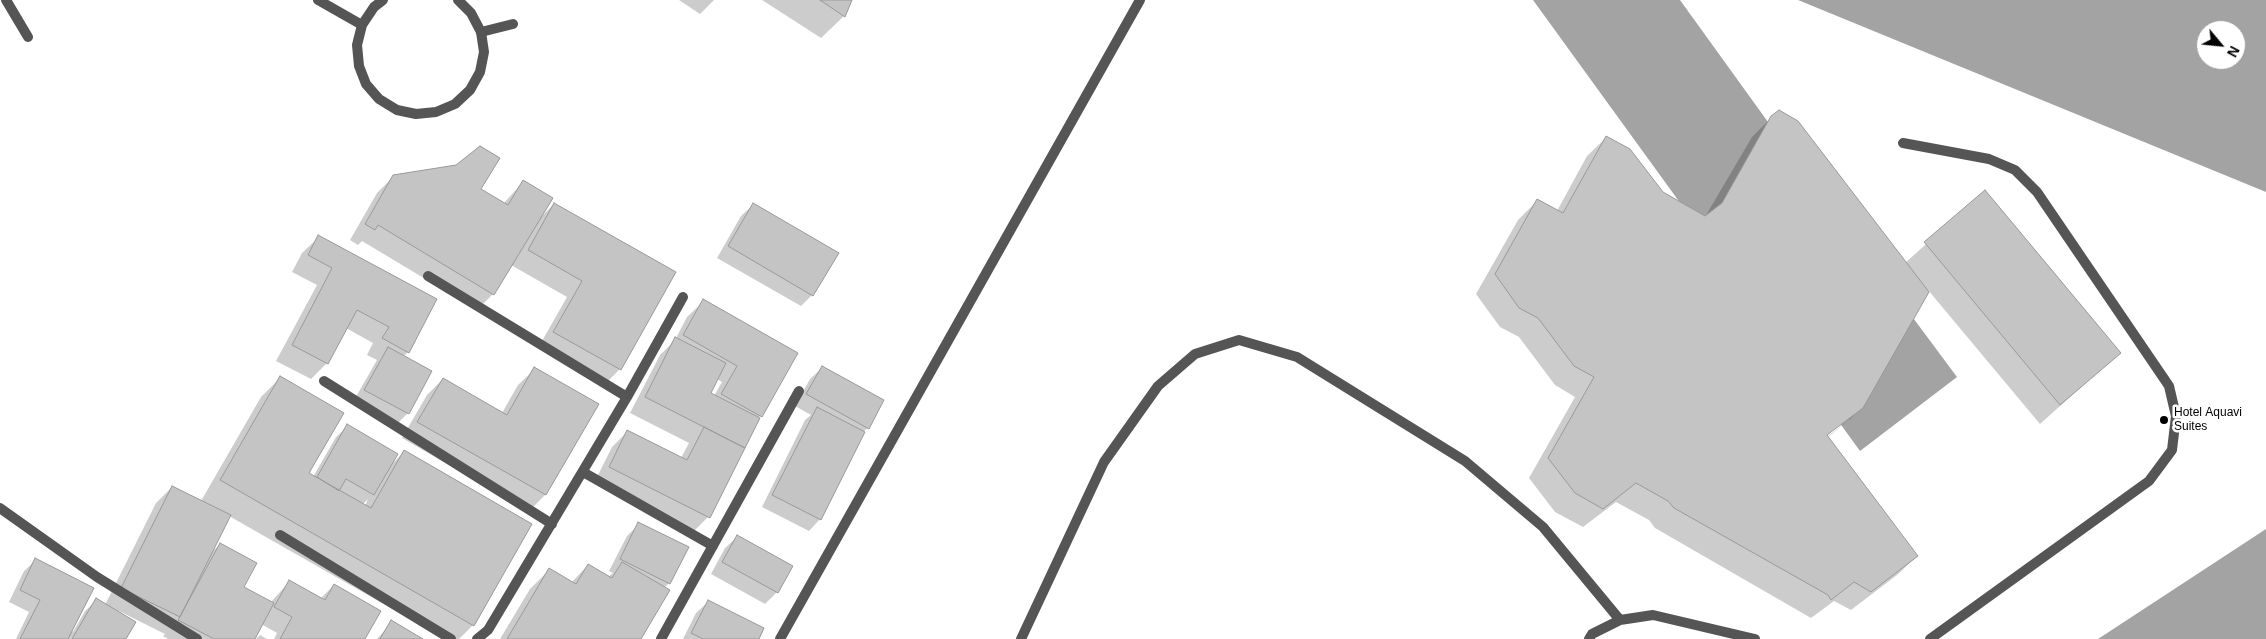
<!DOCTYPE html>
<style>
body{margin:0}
#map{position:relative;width:2266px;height:639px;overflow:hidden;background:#fff;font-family:Arial,sans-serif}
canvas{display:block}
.north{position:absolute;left:2196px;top:20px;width:50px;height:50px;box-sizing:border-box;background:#fff;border:1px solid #999;border-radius:50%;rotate:118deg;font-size:14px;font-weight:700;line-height:20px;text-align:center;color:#000}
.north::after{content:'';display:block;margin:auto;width:18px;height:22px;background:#000;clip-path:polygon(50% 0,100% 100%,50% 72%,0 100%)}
</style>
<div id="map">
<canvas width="2266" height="639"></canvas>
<div class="north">N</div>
</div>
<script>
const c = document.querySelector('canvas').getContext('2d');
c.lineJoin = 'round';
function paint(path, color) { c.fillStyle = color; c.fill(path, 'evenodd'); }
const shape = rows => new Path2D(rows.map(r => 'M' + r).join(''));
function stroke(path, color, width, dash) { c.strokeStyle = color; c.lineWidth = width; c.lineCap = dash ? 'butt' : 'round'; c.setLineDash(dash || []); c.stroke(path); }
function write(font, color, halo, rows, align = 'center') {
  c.font = font + ' Arial,sans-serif'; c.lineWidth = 5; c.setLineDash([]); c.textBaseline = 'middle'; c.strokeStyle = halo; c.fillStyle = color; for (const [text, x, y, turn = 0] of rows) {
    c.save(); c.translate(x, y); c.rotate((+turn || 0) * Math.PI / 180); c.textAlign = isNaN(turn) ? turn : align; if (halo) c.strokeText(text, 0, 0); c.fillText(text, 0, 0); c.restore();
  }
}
paint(shape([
 [1533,0,1680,0,1786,147,1957,377,1860,451],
 [1798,0,2266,0,2266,192],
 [2206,30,2236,30,2236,60,2206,60],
 [2266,529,2266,639,2098,639]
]), '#a3a3a3');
paint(shape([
 [679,0,714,0,700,14],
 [762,0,851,0,844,16,821,38],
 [1772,117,1905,263,1984,192,2119,353,2040,424,1928,290,1862,407,1849,420,1849,417,1821,438,1823,440,1849,420,1827,438,1917,556,1897,575,1851,610,1834,601,1811,618,1655,528,1649,520,1616,502,1583,527,1555,512,1529,478,1575,397,1555,385,1519,337,1500,327,1476,294,1518,220,1538,200,1557,211,1587,156,1607,137,1662,193,1705,217,1752,137],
 [394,176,480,189,503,204,523,182,541,217,554,204,620,369,604,385,538,348,567,297,511,265,493,294,477,310,362,241,358,245,350,240,377,193],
 [753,205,812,295,801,306,717,258,741,216],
 [319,237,436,300,408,352,403,357,408,413,396,425,353,402,377,360,367,355,373,343,346,328,327,363,311,379,276,361,317,285,292,272,302,253],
 [704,301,797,353,758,419,708,517,692,533,594,483,612,447,628,431,681,458,689,443,630,413,660,355,675,340,687,317],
 [717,379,722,382,714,396,709,393],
 [822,368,868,428,863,432,820,519,809,531,762,507,805,420,811,415,795,406,810,379],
 [535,369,597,405,545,495,529,511,402,438,427,395,443,379,502,413,518,385],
 [280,378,308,474,313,477,336,437,348,426,391,465,404,452,473,625,459,639,445,639,229,516,211,553,220,544,243,588,271,602,290,581,320,599,334,585,364,639,274,639,277,633,261,624,253,639,168,639,163,636,165,634,119,611,125,639,16,639,29,612,9,602,24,571,36,560,73,632,85,611,97,600,105,605,156,503,172,487,201,501,261,397],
 [368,499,365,506,362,505],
 [639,524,669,583,664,588,640,639,500,639,530,589,549,570,571,583,588,565,608,577,613,573,609,571,627,536],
 [737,537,777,592,765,604,711,574,725,548],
 [708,602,758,639,683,639,696,613],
 [392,622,421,639,377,639],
 [260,635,267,639,256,639]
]), '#0003');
const building = shape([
 [820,0,852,0,845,17,820,0],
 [1779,110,1798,121,1929,292,1863,408,1827,435,1918,556,1871,592,1854,582,1831,600,1828,595,1674,508,1668,501,1636,483,1603,509,1575,493,1548,458,1594,377,1574,366,1538,318,1519,308,1495,274,1537,199,1563,213,1606,136,1630,149,1663,192,1705,216,1722,203,1771,116,1779,110],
 [480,146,500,158,481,189,508,205,523,180,553,198,494,295,378,225,375,230,365,224,393,175,456,165,480,146],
 [1985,190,2121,353,2060,405,1924,242,1985,190],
 [554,203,676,272,621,370,553,332,582,281,528,250,554,203],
 [753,203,839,253,813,296,728,246,753,203],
 [318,235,437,299,409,353,382,338,389,327,357,310,328,364,292,345,332,268,308,255,318,235],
 [703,299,798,353,762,417,721,394,737,366,683,335,703,299],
 [675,337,726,363,711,393,760,418,745,448,645,397,675,337],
 [388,347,432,371,409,414,364,390,388,347],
 [822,366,884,400,869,429,806,394,822,366],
 [534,367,599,404,546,495,417,422,443,378,507,415,534,367],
 [280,376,344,413,309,473,371,508,404,450,532,524,474,626,220,480,280,376],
 [817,407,865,432,821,520,772,495,817,407],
 [347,424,398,454,374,495,346,479,339,491,317,477,347,424],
 [704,427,745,448,710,518,609,467,627,430,687,460,704,427],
 [172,486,231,515,180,617,121,588,172,486],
 [638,522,689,547,670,584,620,559,638,522],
 [737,535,793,566,778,593,722,562,737,535],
 [220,543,257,563,244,587,274,603,255,639,214,639,178,620,220,543],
 [35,558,94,588,68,639,20,639,40,600,20,590,35,558],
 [622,562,670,590,641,639,507,639,549,568,576,584,588,564,612,578,622,562],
 [289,580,325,600,334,584,381,611,365,639,280,639,292,617,274,607,289,580],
 [96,598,136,622,126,639,72,639,96,598],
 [708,600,764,628,759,639,703,639,691,633,708,600],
 [391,620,423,639,380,639,391,620]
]);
paint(building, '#c4c4c4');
stroke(building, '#999', 1);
stroke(shape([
 [6,0,28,37],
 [481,32,513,24],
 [1903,143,1989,159,2015,170,2037,192,2169,386,2176,416,2172,450,2149,481,1930,639],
 [1021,639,1104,462,1158,386,1195,354,1239,340,1297,357,1465,461,1543,527,1620,620],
 [1589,639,1592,634,1620,620,1653,615,1755,639]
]), '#555', 10);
stroke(shape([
 [318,0,362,25],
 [383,0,374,7,362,25,357,45,359,66,366,84,379,99,397,110,416,114,436,112,455,104,470,90,480,72,484,52,481,32,471,13,458,0],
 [428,276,627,397],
 [324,381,552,524],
 [583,472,713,546],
 [0,508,97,577,197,639],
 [280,535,451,639],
 [477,639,488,630,627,397,683,297],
 [661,639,799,391],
 [780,639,1140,0]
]), '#555', 10);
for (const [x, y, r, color] of [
 [2164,420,5,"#000"]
]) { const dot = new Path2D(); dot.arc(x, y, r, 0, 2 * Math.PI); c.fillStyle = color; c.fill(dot); stroke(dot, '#fff', 2); }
write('12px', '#000', '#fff', [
 ["Hotel Aquavi",2174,413],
 ["Suites",2174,427]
], 'left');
</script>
